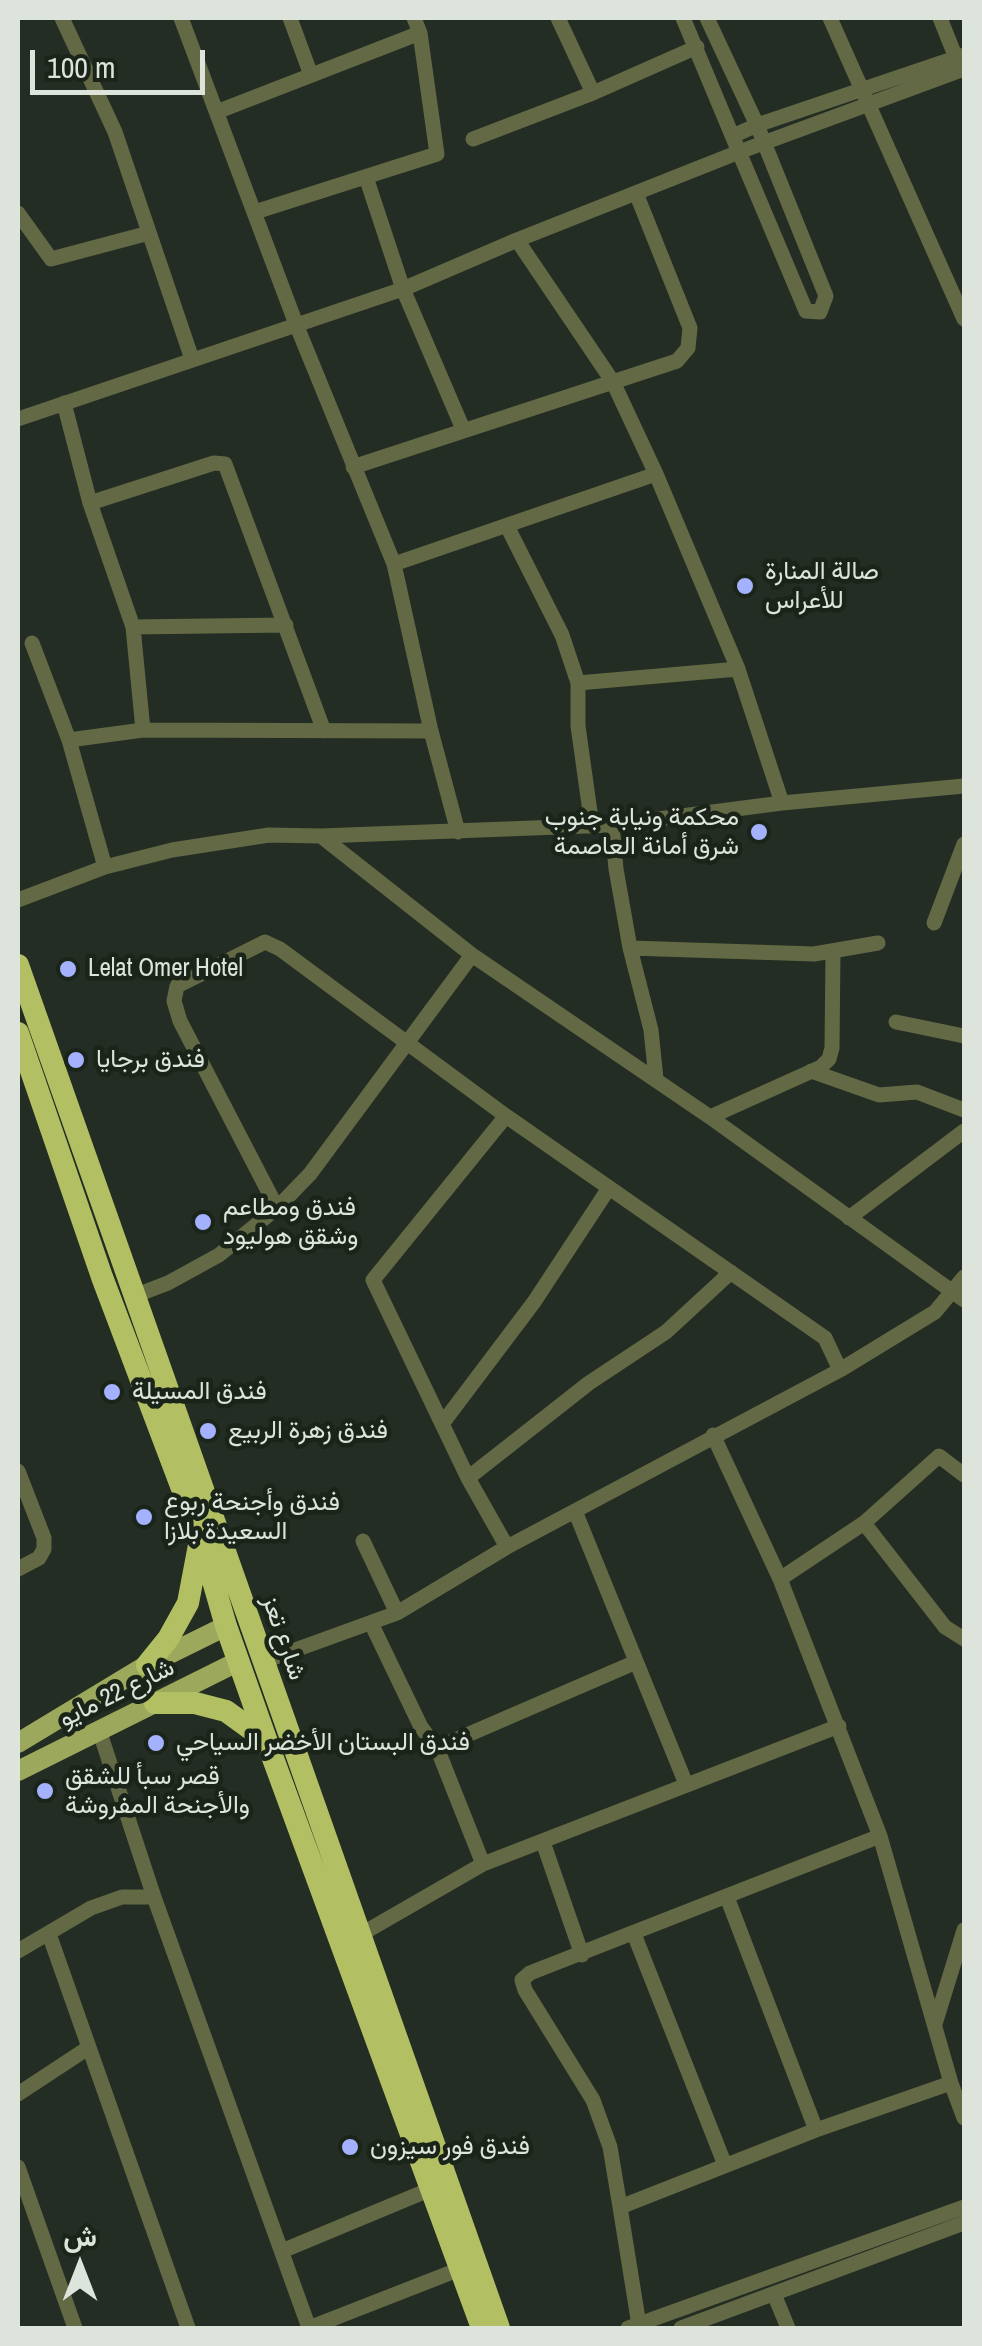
<!DOCTYPE html>
<meta charset="utf-8">
<style>
body{margin:0}
#map{position:relative;width:982px;height:2346px;overflow:hidden;background:#232d23;font-family:"Archivo Narrow",Vazirmatn,sans-serif}
canvas{display:block}
.frame{position:absolute;inset:0;border:20px solid #dde4dc;pointer-events:none}
.north{position:absolute;left:30px;top:2216px;width:100px;height:100px;-webkit-text-stroke:8px #1a2419;paint-order:stroke;rotate:0deg;font-size:28px;font-weight:700;line-height:40px;text-align:center;color:#dde4dc}
.north::after{content:'';display:block;margin:auto;width:35px;height:45px;background:#dde4dc;clip-path:polygon(50% 0,100% 100%,50% 72%,0 100%)}
.scale{position:absolute;left:30px;top:50px;width:175px;height:45px;box-sizing:border-box;border:5px solid #dde4dc;border-top:0;padding-left:12px;font-size:30px;line-height:35px;white-space:nowrap;color:#dde4dc;-webkit-text-stroke:8px #1a2419;paint-order:stroke}
</style>
<div id="map">
<canvas width="982" height="2346"></canvas>
<div class="frame"></div>
<div class="north">ش</div>
<div class="scale">100 m</div>
</div>
<script>
const c = document.querySelector('canvas').getContext('2d');
c.lineJoin = 'round';
const shape = rows => new Path2D(rows.map(r => 'M' + r).join(''));
function stroke(path, color, width, dash) { c.strokeStyle = color; c.lineWidth = width; c.lineCap = dash ? 'butt' : 'round'; c.setLineDash(dash || []); c.stroke(path); }
function write(font, color, halo, rows, align = 'center') {
  c.font = font + ' "Archivo Narrow",Vazirmatn,sans-serif'; c.lineWidth = 9; c.setLineDash([]); c.textBaseline = 'middle'; c.strokeStyle = halo; c.fillStyle = color; for (const [text, x, y, turn = 0] of rows) {
    c.save(); c.translate(x, y); c.rotate((+turn || 0) * Math.PI / 180); c.textAlign = isNaN(turn) ? turn : align; if (halo) c.strokeText(text, 0, 0); c.fillText(text, 0, 0); c.restore();
  }
}
stroke(shape([
 [62,18,115,132,192,359],
 [181,18,296,324,394,564,431,731,458,832],
 [290,18,311,75],
 [558,18,593,93],
 [683,18,739,152,964,69],
 [707,18,757,125,964,55],
 [830,18,964,319],
 [940,18,956,58],
 [219,111,420,33,414,18],
 [473,139,593,93,697,47],
 [366,177,403,289,463,429],
 [255,212,437,154,420,33],
 [18,213,51,259,149,233],
 [517,240,739,152,806,311,820,312,826,296,757,125,733,136],
 [64,403,90,503,133,627,143,730],
 [18,419,403,289,517,240,613,382,656,474,738,669,782,803],
 [353,467,677,361,688,348,690,328,636,193],
 [90,503,214,463,225,464,324,731],
 [507,526,562,635,578,683,578,726,592,826],
 [394,564,656,474],
 [133,627,286,625],
 [32,643,69,740],
 [578,683,738,669],
 [612,825,616,869,630,948,651,1030,656,1079],
 [321,836,472,955,710,1117,964,1300],
 [105,867,69,740,143,730,431,731],
 [18,900,105,867,172,850,269,835,321,836,612,825,782,803,964,786],
 [934,923,964,844],
 [630,948,814,954,878,943],
 [896,1022,964,1036],
 [811,1071,879,1095,917,1092,964,1110],
 [506,1116,373,1280,468,1478,507,1547],
 [710,1117,821,1067,829,1059,832,1048,833,952],
 [277,1208,180,1021,174,1001,177,986,265,942,280,949,506,1116,825,1338,840,1370],
 [849,1218,964,1131],
 [134,1296,168,1283,219,1255,277,1208,310,1174,472,955],
 [442,1424,534,1302,609,1188],
 [713,1435,780,1579,880,1836,951,2083,964,2118],
 [18,1471,44,1538,44,1549,39,1558,18,1569],
 [468,1478,589,1383,666,1332,731,1272],
 [575,1511,686,1784],
 [864,1523,945,1627,964,1639],
 [363,1541,397,1613],
 [780,1579,864,1523,939,1456,964,1475],
 [371,1623,421,1727,437,1748,483,1864],
 [262,1662,397,1613,507,1547,840,1370,935,1312,964,1277],
 [99,1730,154,1897,309,2328],
 [437,1748,636,1662],
 [543,1842,582,1955],
 [727,1897,816,2130],
 [49,1934,188,2328],
 [634,1934,725,2165],
 [358,1936,483,1864,839,1726],
 [18,1951,91,1908,122,1897,154,1897],
 [935,2024,964,1930],
 [18,2094,88,2048],
 [18,2167,75,2328],
 [620,2207,610,2147,593,2100,525,1990,522,1980,530,1973,880,1836],
 [282,2251,431,2189],
 [774,2294,788,2328],
 [639,2325,620,2207,816,2130,951,2083],
 [309,2328,460,2269],
 [628,2328,964,2207],
 [681,2328,964,2223]
]), '#636945', 15);
stroke(shape([
 [18,1743,147,1665,226,1626],
 [18,1771,239,1661]
]), '#9ca85b', 20);
stroke(shape([
 [18,965,499,2328],
 [18,1033,102,1277,200,1536,226,1626,267,1742,482,2328],
 [147,1665,168,1639,188,1603,199,1545],
 [155,1703,195,1703,226,1711,266,1740]
]), '#b2c063', 22);
for (const [x, y, r, color] of [
 [745,586,10,"#a4b1fc"],
 [759,832,10,"#a4b1fc"],
 [68,969,10,"#a4b1fc"],
 [76,1060,10,"#a4b1fc"],
 [203,1222,10,"#a4b1fc"],
 [112,1392,10,"#a4b1fc"],
 [208,1431,10,"#a4b1fc"],
 [144,1517,10,"#a4b1fc"],
 [156,1743,10,"#a4b1fc"],
 [45,1791,10,"#a4b1fc"],
 [350,2147,10,"#a4b1fc"]
]) { const dot = new Path2D(); dot.arc(x, y, r, 0, 2 * Math.PI); c.fillStyle = color; c.fill(dot); stroke(dot, '#1a2419', 4); }
write('25px', '#dde4dc', '#1a2419', [
 ["صالة المنارة",765,572],
 ["للأعراس",765,601],
 ["محكمة ونيابة جنوب",739,818,"right"],
 ["شرق أمانة العاصمة",739,847,"right"],
 ["Lelat Omer Hotel",88,969],
 ["فندق برجايا",96,1060],
 ["فندق ومطاعم",223,1208],
 ["وشقق هوليود",223,1237],
 ["فندق المسيلة",132,1392],
 ["فندق زهرة الربيع",228,1431],
 ["فندق وأجنحة ربوع",164,1503],
 ["السعيدة بلازا",164,1532],
 ["فندق البستان الأخضر السياحي",176,1743],
 ["قصر سبأ للشقق",65,1777],
 ["والأجنحة المفروشة",65,1806],
 ["فندق فور سيزون",370,2147]
], 'left');
write('25px', '#dde4dc', '#1a2419', [
 ["شارع تعز",283,1638,71],
 ["شارع 22 مايو",117,1694,-26]
]);
</script>
